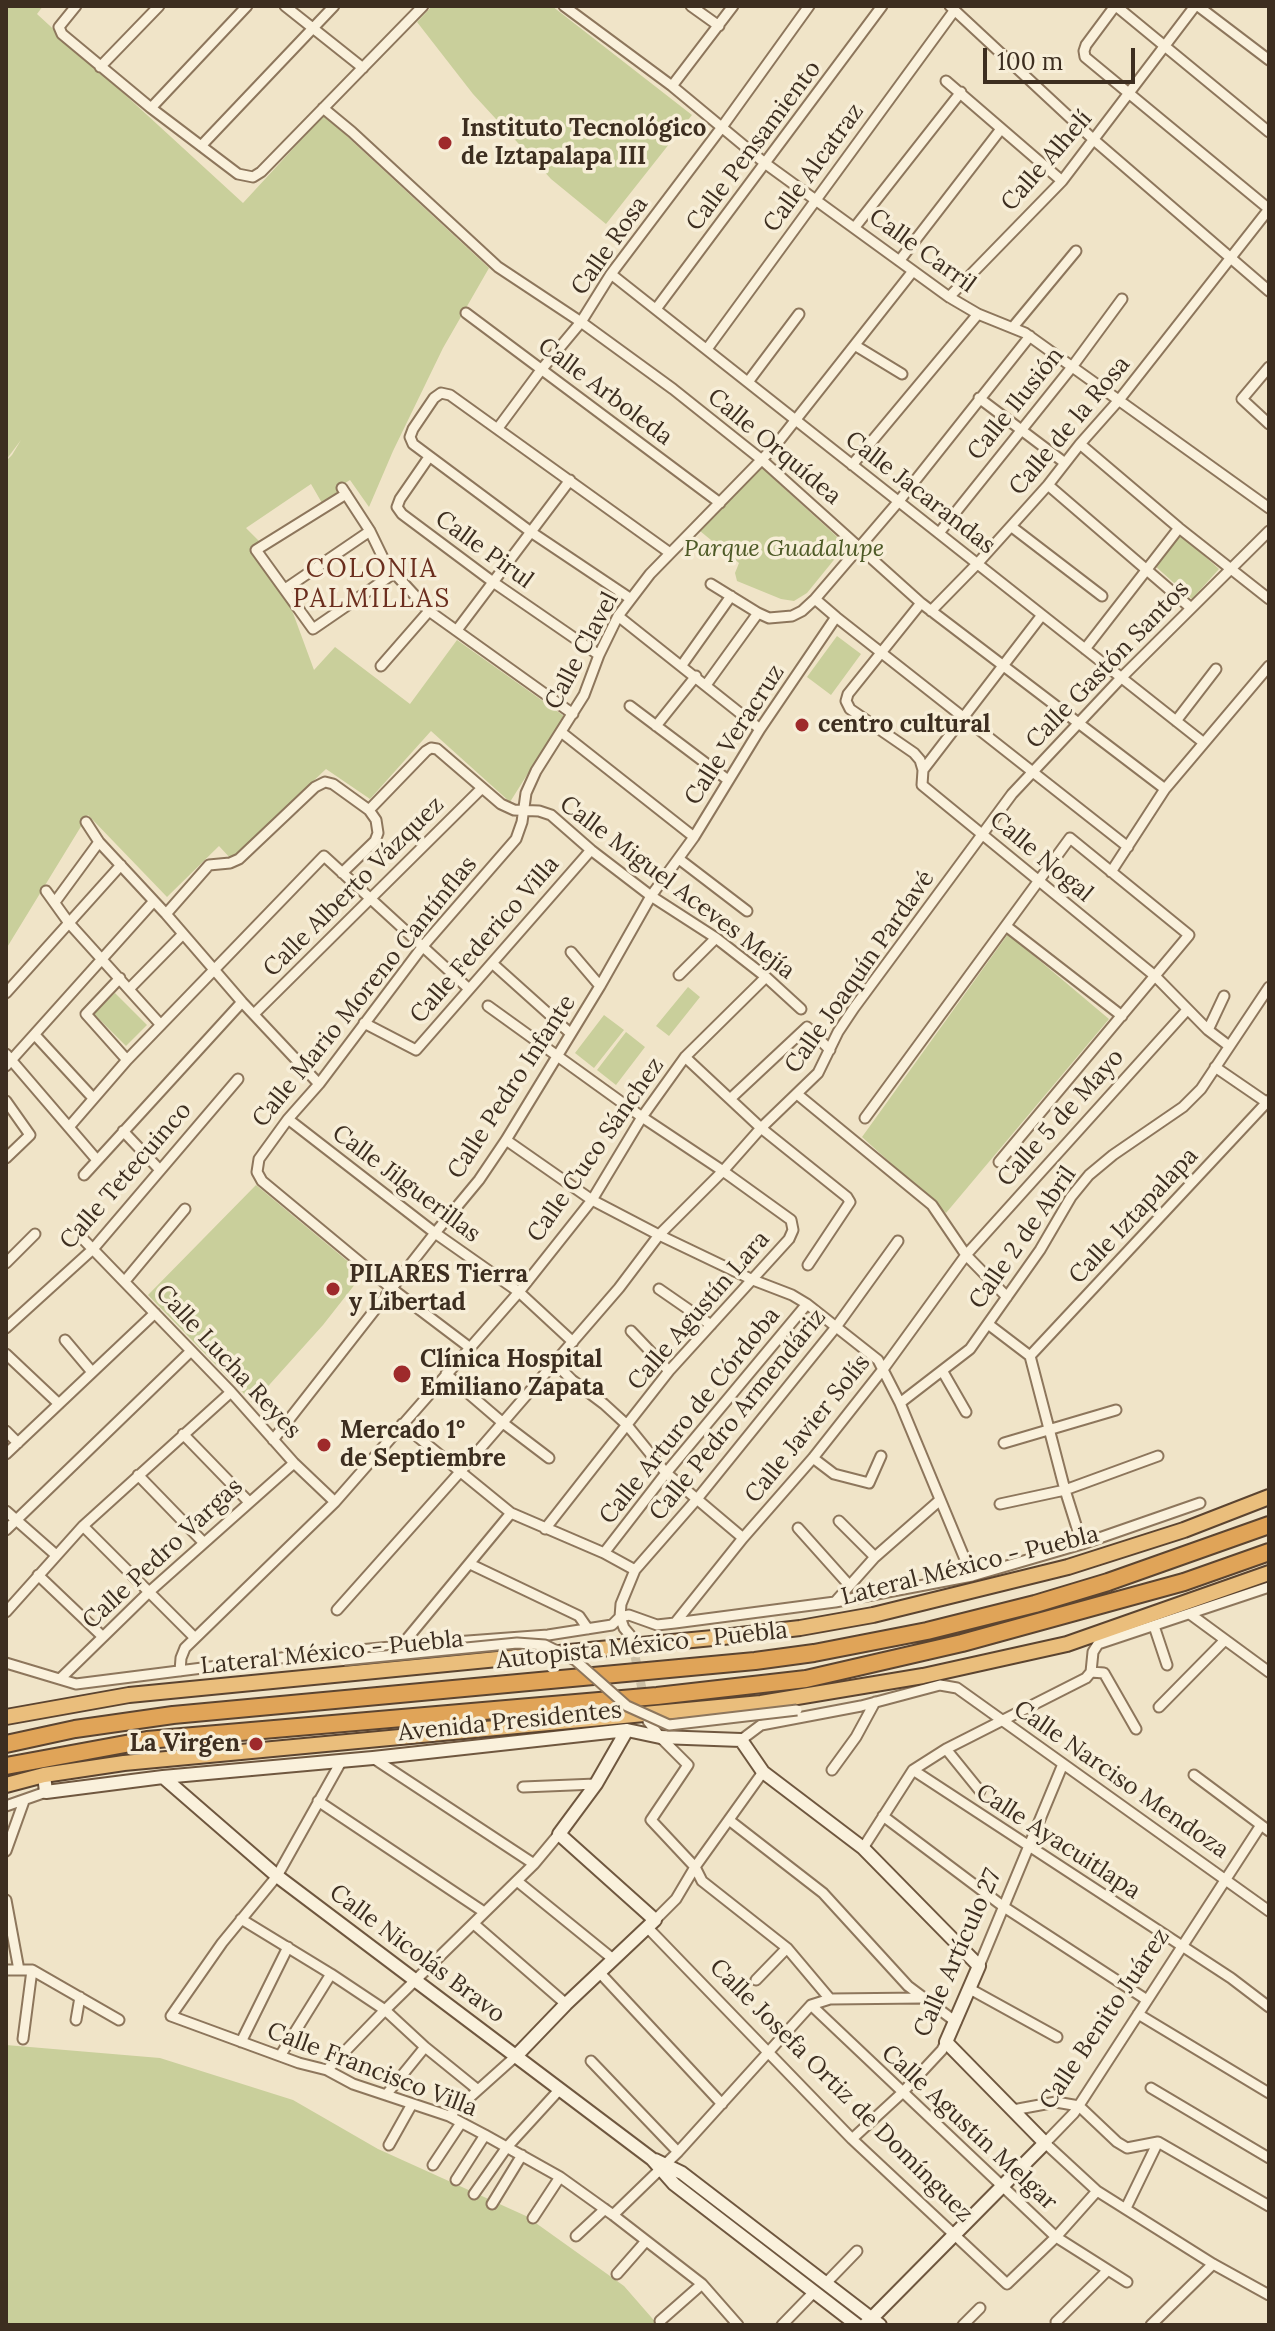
<!DOCTYPE html>
<meta charset="utf-8">
<style>
body{margin:0}
#map{position:relative;width:1275px;height:2331px;overflow:hidden;background:#f0e4c8;font-family:Lora,serif}
canvas{display:block}
.frame{position:absolute;inset:0;border:8px solid #3d2e20;pointer-events:none}
.scale{position:absolute;left:983px;top:48px;width:152px;height:36px;box-sizing:border-box;border:4px solid #3d2e20;border-top:0;padding-left:10px;font-size:24px;line-height:28px;white-space:nowrap;color:#3d2e20;-webkit-text-stroke:6px #f7eed8;paint-order:stroke}
</style>
<div id="map">
<canvas width="1275" height="2331"></canvas>
<div class="frame"></div>
<div class="scale">100 m</div>
</div>
<script>
const c = document.querySelector('canvas').getContext('2d');
c.lineJoin = 'round';
function paint(path, color) { c.fillStyle = color; c.fill(path, 'evenodd'); }
const shape = rows => new Path2D(rows.map(r => 'M' + r).join(''));
function stroke(path, color, width, dash) { c.strokeStyle = color; c.lineWidth = width; c.lineCap = dash ? 'butt' : 'round'; c.setLineDash(dash || []); c.stroke(path); }
function write(font, color, halo, rows, align = 'center') {
  c.font = font + ' Lora,serif'; c.lineWidth = 7; c.setLineDash([]); c.textBaseline = 'middle'; c.strokeStyle = halo; c.fillStyle = color; for (const [text, x, y, turn = 0] of rows) {
    c.save(); c.translate(x, y); c.rotate((+turn || 0) * Math.PI / 180); c.textAlign = isNaN(turn) ? turn : align; if (halo) c.strokeText(text, 0, 0); c.fillText(text, 0, 0); c.restore();
  }
}
paint(shape([
 [6,6,43,6,37,14,243,203,324,115,489,268,443,348,393,451,369,507,350,480,337,488,339,491,322,503,311,484,246,528,259,541,250,548,286,594,314,670,335,647,410,704,457,640,564,716,510,802,431,731,370,799,326,769,231,859,219,846,167,897,88,815,6,949,6,461,12,455,21,440,6,460],
 [432,6,552,6,692,115,606,224,551,179,473,94,417,22],
 [762,468,846,545,807,593,794,601,781,599,737,581,735,573,739,563,700,531],
 [1181,535,1219,569,1192,599,1154,565],
 [837,636,861,654,831,695,807,677],
 [1008,934,1109,1019,946,1213,862,1137],
 [688,987,700,997,669,1036,656,1026],
 [115,993,147,1025,126,1046,94,1014],
 [604,1015,624,1030,594,1068,575,1053],
 [626,1032,645,1047,616,1085,597,1070],
 [256,1185,363,1274,323,1325,253,1403,148,1295],
 [6,2045,160,2058,293,2100,378,2149,526,2216,624,2286,658,2325,6,2325]
]), '#c9cf9b');
stroke(shape([
 [632,1642,648,1717]
]), '#ccc0a6', 9, [9, 4.5]);
const minor = shape([
 [76,6,59,27,62,34,151,108,238,174,253,177,261,172,423,6],
 [285,6,363,68],
 [564,6,672,86,766,164,949,297,978,314,1025,333,1269,508],
 [691,6,719,26],
 [950,6,1094,140,1269,291],
 [1115,6,1086,45,1084,51,1085,57,1269,209],
 [1116,6,1269,132],
 [1198,6,1269,60],
 [100,67,159,6],
 [946,81,1062,181],
 [672,86,733,6],
 [151,108,247,6],
 [323,108,352,132,498,267,581,322,673,389,762,460,921,603,1165,789],
 [201,146,334,6],
 [855,227,961,92],
 [900,260,1001,129],
 [611,274,1204,743],
 [949,297,1062,181,1195,6],
 [656,309,882,6],
 [466,313,720,503],
 [1013,327,1076,251],
 [856,346,902,374],
 [707,349,954,11],
 [1269,367,1242,399,1269,424],
 [748,382,799,314],
 [979,398,1065,463],
 [498,428,541,370,581,322,611,274,722,127,809,6],
 [1080,444,1179,528,1269,599],
 [429,457,400,499,397,507,402,514,493,582,599,655],
 [852,465,978,314],
 [1048,485,1191,608],
 [342,488,370,531,386,564,429,611,573,714],
 [346,494,256,550,313,629,393,574],
 [1012,527,1102,596],
 [939,533,1072,367,1122,299],
 [711,584,758,613,769,618,792,616,802,611,815,599,899,501,1030,336],
 [285,589,370,531],
 [631,599,531,532,413,444,410,437,413,429,434,398,441,393,450,395,670,553],
 [921,603,848,694,846,701,850,709,914,753,920,760,923,770,922,785,1155,976,1208,1030,1229,1046],
 [931,611,977,564,1048,485,1080,444,1119,400,1269,209],
 [618,616,760,729],
 [836,617,1128,847],
 [457,630,570,480],
 [1085,649,1179,528],
 [682,665,731,596],
 [381,666,429,611],
 [706,685,758,613],
 [630,706,728,780],
 [1176,721,1216,669],
 [656,726,696,676],
 [561,732,694,837],
 [923,770,1042,615],
 [369,810,426,751,431,748,437,749,501,804,514,810,539,811,551,815,591,850,651,896,716,938,766,977,801,1009],
 [86,822,99,842,166,914,242,1002,319,1084],
 [679,859,747,911],
 [1111,872,1165,789,1269,666],
 [46,891,69,923,161,1025],
 [55,902,99,842],
 [166,914,209,865,230,863,239,859,315,787,325,782,333,784,369,810,376,820,378,833,375,841,342,873],
 [1006,926,1122,1016],
 [571,952,600,986],
 [492,963,570,1033],
 [679,975,716,938],
 [120,978,86,1014,127,1060],
 [129,989,183,934],
 [6,993,121,865],
 [488,1006,642,1117,723,1171,791,1220,793,1230,789,1239,669,1371,545,1529],
 [254,1014,482,788],
 [364,1023,416,1050,591,850],
 [1208,1030,1224,996],
 [35,1035,93,1098],
 [6,1054,97,1160],
 [685,1057,761,1128,847,1197,850,1202,808,1265],
 [6,1066,154,901],
 [1215,1067,1269,1104],
 [797,1094,932,1205,966,1255,1007,1297],
 [730,1099,807,1027,830,1050],
 [6,1101,30,1135,6,1158],
 [865,1118,1070,838,1189,935,999,1162],
 [288,1119,435,1233,519,1292,573,1342],
 [69,1127,127,1060,324,856,469,989],
 [123,1131,159,1169],
 [506,1140,592,1200,659,1235,753,1280,792,1295,807,1304,878,1360,900,1403,972,1576],
 [84,1175,242,1002],
 [82,1238,231,1392,294,1463,335,1502],
 [6,1263,35,1234],
 [125,1281,185,1209],
 [659,1289,711,1325],
 [988,1324,1030,1356,1065,1490,1082,1544],
 [6,1328,93,1249,238,1079],
 [631,1331,669,1371],
 [65,1340,92,1372],
 [469,1347,391,1288,262,1181,257,1172,259,1159,288,1119,319,1084,423,946,516,839,522,822,526,793,536,771,584,695,599,655,618,616,650,574,775,446,913,271],
 [6,1354,59,1404],
 [1030,1356,1269,1100],
 [555,1363,572,1380,604,1404,627,1425,666,1473,743,1538],
 [943,1372,966,1412],
 [446,1374,503,1423,549,1458],
 [900,1403,970,1349,1040,1250,1071,1197,1089,1175,1113,1155,1183,1107,1201,1089,1269,987],
 [402,1424,511,1513,604,1553,635,1570],
 [6,1431,18,1443],
 [183,1434,248,1501],
 [273,1440,435,1233,479,1180,506,1140,600,986,651,896,694,837,760,729,836,617,815,599],
 [1004,1443,1116,1410],
 [6,1454,155,1313],
 [813,1458,834,1474,869,1483,881,1456],
 [138,1475,204,1543],
 [1000,1504,1065,1490,1158,1456],
 [6,1511,56,1555],
 [839,1521,875,1557],
 [83,1526,195,1638],
 [798,1528,849,1585],
 [6,1530,191,1351],
 [604,1553,666,1473,807,1304],
 [470,1564,579,1616,588,1629],
 [38,1575,102,1636],
 [835,1602,875,1557,940,1500],
 [337,1610,460,1472,619,1288,659,1235,723,1171,761,1128,818,1073,838,1032,854,1008,1012,794,1121,678,1269,531],
 [6,1612,83,1526,231,1392],
 [1190,1614,1269,1672],
 [620,1617,629,1615,657,1625,675,1623,835,1602,972,1576,1082,1544,1200,1503],
 [675,1623,743,1538,813,1458,884,1368,966,1255,1187,1010],
 [1154,1626,1167,1665],
 [630,1635,624,1628,620,1617,621,1604,635,1570,697,1499,836,1327,898,1241],
 [401,1646,511,1513],
 [6,1663,76,1684,297,1656,401,1646,548,1635,612,1625,620,1617],
 [180,1671,181,1658,185,1648,335,1502,519,1292,592,1200,642,1117,685,1057,766,977],
 [1091,1672,1093,1652,1098,1644,1269,1587],
 [1091,1672,1104,1673,1136,1729],
 [61,1678,149,1592,294,1463],
 [1159,1707,1225,1640],
 [648,1721,660,1737,688,1765,651,1820,695,1867,702,1881,787,1948,830,1999],
 [741,1740,761,1725,861,1706,940,1685,957,1688,1269,1911],
 [946,1749,980,1791],
 [373,1758,534,1864],
 [342,1760,277,1876,222,1943,171,2016,299,2063,327,2070,353,2084,449,2116,485,2135,560,2177,613,2215,702,2284,738,2325],
 [832,1770,856,1737,875,1702],
 [913,1770,1231,1978,1269,2007],
 [1194,1775,1269,1831],
 [523,1787,596,1784],
 [318,1801,484,1912],
 [6,1806,46,1792],
 [883,1816,1004,1907,1147,2000],
 [729,1820,823,1893,908,1986,956,2022],
 [1261,1825,1074,2113,1045,2143,1097,2191,1213,2264,1269,2295],
 [863,1848,913,1770,946,1749,1086,1678,1091,1672],
 [6,1851,24,1801],
 [517,1881,613,1959],
 [6,1900,19,1970],
 [241,1919,331,1974,385,2010,425,2047,478,2090],
 [655,1920,676,1899,695,1867,763,1772],
 [474,1924,566,2004],
 [647,1927,852,2139,1007,2284,1056,2237,1097,2191],
 [979,1966,1063,1764],
 [6,1970,32,1970,119,2020],
 [600,1973,722,2104],
 [756,1980,787,1948],
 [970,1989,1057,2037],
 [811,2005,1056,2237,1127,2282],
 [1138,2014,1269,2093],
 [76,2020,80,1997],
 [23,2039,32,1970],
 [241,2042,288,1947],
 [280,2056,331,1974],
 [591,2061,678,2152],
 [327,2070,385,2010,534,1864,559,1834],
 [1151,2088,1269,2158],
 [386,2095,425,2047],
 [1013,2110,1056,2102,1079,2106,1117,2142,1127,2148,1158,2142,1269,2206],
 [449,2116,516,2056],
 [852,2139,902,2093,942,2050,946,2042],
 [389,2145,412,2104],
 [433,2165,461,2123],
 [456,2180,485,2135],
 [474,2194,507,2147,560,2089],
 [492,2204,522,2155],
 [1126,2208,1158,2142],
 [613,2215,678,2152,811,2005,830,1999,922,1998],
 [533,2218,560,2177],
 [576,2236,605,2209],
 [617,2274,646,2241],
 [826,2283,857,2251],
 [660,2321,702,2284],
 [1056,2322,1108,2270],
 [782,2325,814,2292],
 [963,2325,980,2308],
 [1151,2325,1213,2264]
]);
const secondary = shape([
 [44,1775,46,1792,163,1777,373,1758,627,1730,660,1737,741,1740,763,1772,863,1848,979,1966,946,2042,1045,2143,865,2325],
 [163,1777,277,1876,652,2159,674,2184,857,2325],
 [516,2056,566,2004,655,1920,559,1834,596,1784,627,1730],
 [655,2160,682,2173,880,2325]
]);
const trunk = shape([
 [6,1717,129,1695,723,1637,800,1628,873,1615,1068,1567,1184,1530,1269,1497],
 [6,1785,44,1775,124,1763,761,1703,923,1676,1067,1644,1269,1573]
]);
const motorway = shape([
 [6,1744,75,1729,173,1715,755,1661,814,1653,927,1631,1035,1604,1108,1582,1269,1525],
 [6,1766,147,1740,657,1696,806,1679,962,1643,1184,1582,1269,1552]
]);
stroke(minor, '#8d765c', 13);
stroke(secondary, '#6f573f', 16);
stroke(trunk, '#5b4430', 18);
stroke(motorway, '#5b4430', 20);
stroke(minor, '#faf1dc', 9);
stroke(secondary, '#faf1dc', 12);
stroke(trunk, '#eabe7c', 14);
stroke(motorway, '#e0a458', 16);
const minorBridge = shape([
 [344,1660,517,1643,545,1645,575,1660,627,1706,669,1725,797,1710]
]);
stroke(minorBridge, '#8d765c', 13, []);
stroke(minorBridge, '#faf1dc', 9);
for (const [x, y, r, color] of [
 [445,143,8,"#9e2a2b"],
 [802,725,8,"#9e2a2b"],
 [333,1289,8,"#9e2a2b"],
 [402,1374,10,"#9e2a2b"],
 [324,1445,8,"#9e2a2b"],
 [256,1744,8,"#9e2a2b"]
]) { const dot = new Path2D(); dot.arc(x, y, r, 0, 2 * Math.PI); c.fillStyle = color; c.fill(dot); stroke(dot, '#f7eed8', 3); }
write('bold 24px', '#3d2e20', '#f7eed8', [
 ["Instituto Tecnológico",461,129],
 ["de Iztapalapa III",461,157],
 ["centro cultural",818,725],
 ["PILARES Tierra",349,1275],
 ["y Libertad",349,1303],
 ["Clínica Hospital",420,1360],
 ["Emiliano Zapata",420,1388],
 ["Mercado 1°",340,1431],
 ["de Septiembre",340,1459],
 ["La Virgen",240,1744,"right"]
], 'left');
write('24px', '#3d2e20', '#f7eed8', [
 ["Calle Pensamiento",754,146,-53],
 ["Calle Alhelí",1047,161,-49],
 ["Calle Alcatraz",814,168,-54],
 ["Calle Rosa",610,246,-55],
 ["Calle Carril",922,251,36],
 ["Calle Arboleda",605,392,37],
 ["Calle Ilusión",1016,404,-51],
 ["Calle de la Rosa",1070,426,-50],
 ["Calle Orquídea",774,447,40],
 ["Calle Jacarandas",920,493,38],
 ["Calle Pirul",484,550,36],
 ["Calle Clavel",582,651,-62],
 ["Calle Gastón Santos",1108,665,-46],
 ["Calle Veracruz",735,735,-57],
 ["Calle Nogal",1041,857,40],
 ["Calle Alberto Vázquez",354,887,-45],
 ["Calle Miguel Aceves Mejía",677,888,37],
 ["Calle Federico Villa",485,940,-49],
 ["Calle Joaquín Pardavé",860,972,-55],
 ["Calle Mario Moreno Cantínflas",365,992,-51],
 ["Calle Pedro Infante",512,1087,-57],
 ["Calle 5 de Mayo",1061,1118,-48],
 ["Calle Cuco Sánchez",596,1150,-55],
 ["Calle Tetecuinco",126,1176,-49],
 ["Calle Jilguerillas",406,1184,37],
 ["Calle Iztapalapa",1134,1216,-47],
 ["Calle 2 de Abril",1023,1238,-55],
 ["Calle Agustín Lara",699,1311,-49],
 ["Calle Lucha Reyes",228,1362,47],
 ["Calle Pedro Armendáriz",738,1415,-51],
 ["Calle Arturo de Córdoba",690,1416,-51],
 ["Calle Javier Solís",808,1429,-51],
 ["Calle Pedro Vargas",163,1554,-43],
 ["Lateral México - Puebla",970,1566,-14],
 ["Autopista México - Puebla",642,1646,-6],
 ["Lateral México - Puebla",332,1653,-6],
 ["Avenida Presidentes",510,1722,-6],
 ["Calle Narciso Mendoza",1121,1780,35],
 ["Calle Ayacuitlapa",1058,1842,33],
 ["Calle Artículo 27",958,1953,-66],
 ["Calle Nicolás Bravo",417,1954,37],
 ["Calle Benito Juárez",1105,2019,-56],
 ["Calle Francisco Villa",372,2070,21],
 ["Calle Josefa Ortiz de Domínguez",841,2091,45],
 ["Calle Agustín Melgar",969,2128,43]
]);
write('italic 24px', '#4d5a26', '#f7eed8', [
 ["Parque Guadalupe",784,549]
]);
c.letterSpacing = '2px';
write('26px', '#6b2e1e', '#f7eed8', [
 ["COLONIA",372,570],
 ["PALMILLAS",372,600]
]);
c.letterSpacing = '0px';
</script>
